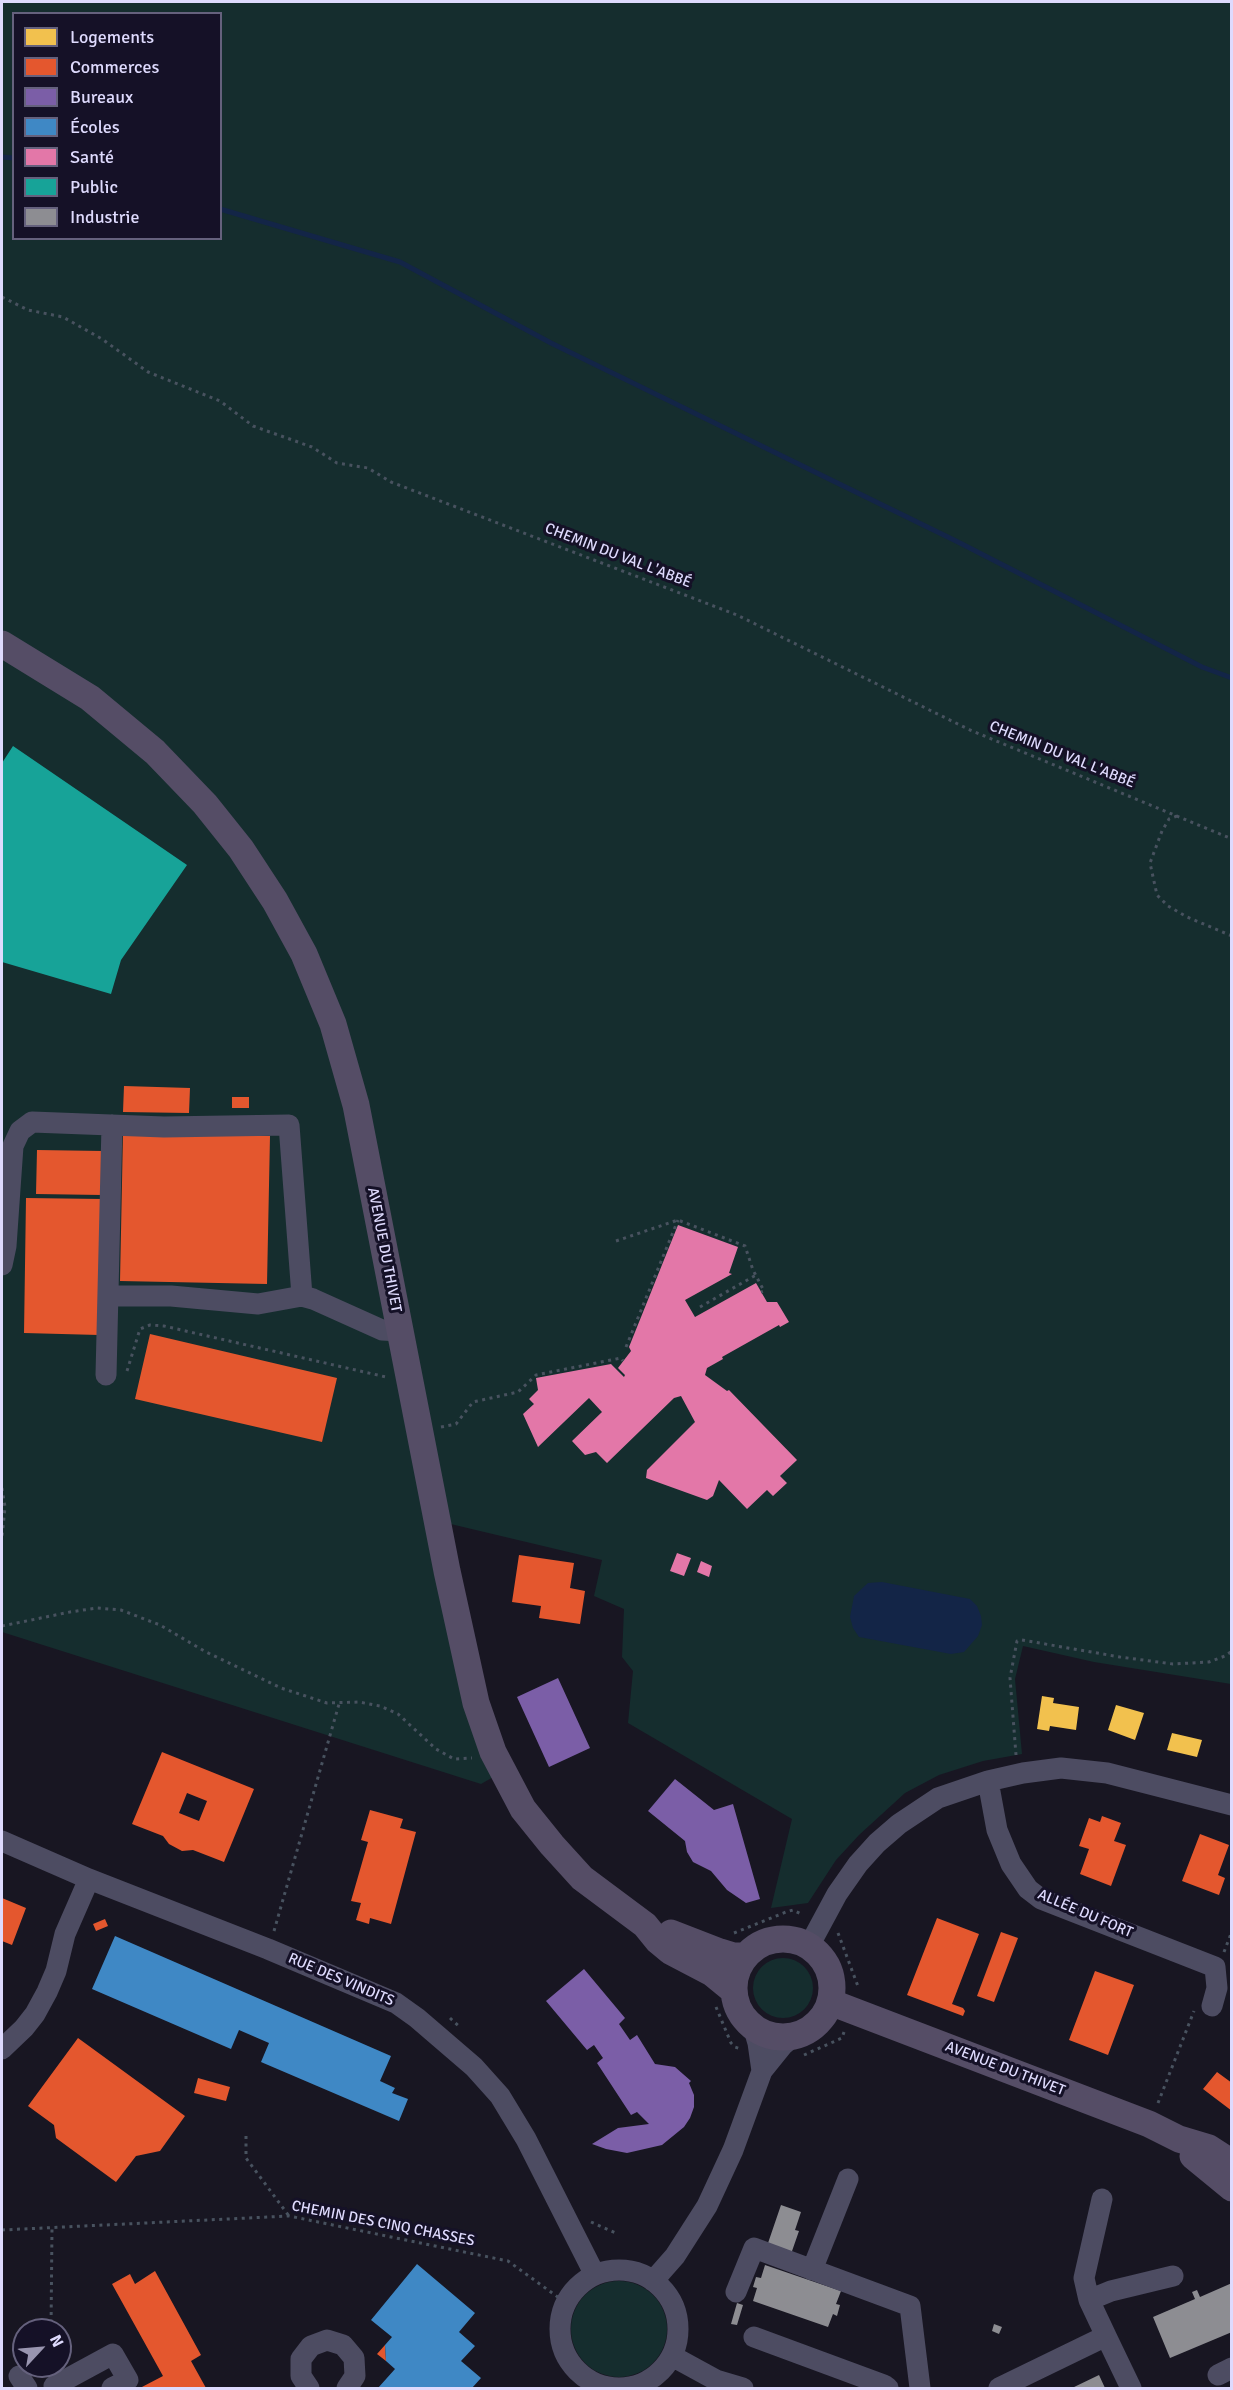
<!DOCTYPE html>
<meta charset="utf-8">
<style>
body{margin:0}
#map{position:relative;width:1233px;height:2390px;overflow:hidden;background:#181622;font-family:Signika,sans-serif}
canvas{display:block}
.frame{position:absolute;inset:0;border:3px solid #dedafd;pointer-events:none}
.legend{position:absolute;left:12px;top:12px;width:210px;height:228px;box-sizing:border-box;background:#151127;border:2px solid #65617d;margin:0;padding:8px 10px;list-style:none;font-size:18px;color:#dedafd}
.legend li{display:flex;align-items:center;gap:12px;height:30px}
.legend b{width:30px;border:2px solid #65617d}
.north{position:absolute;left:12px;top:2318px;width:60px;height:60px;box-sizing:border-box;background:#151127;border:2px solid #65617d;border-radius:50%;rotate:64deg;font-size:16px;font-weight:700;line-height:24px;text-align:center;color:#dedafd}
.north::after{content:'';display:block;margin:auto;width:21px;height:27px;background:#9995b0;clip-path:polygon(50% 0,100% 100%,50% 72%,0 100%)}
</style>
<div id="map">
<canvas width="1233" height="2390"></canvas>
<div class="frame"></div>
<ul class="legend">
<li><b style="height:16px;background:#f2c14e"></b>Logements</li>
<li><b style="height:16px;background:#e4572e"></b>Commerces</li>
<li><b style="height:16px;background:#7b5ea7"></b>Bureaux</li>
<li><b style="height:16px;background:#3f88c5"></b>Écoles</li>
<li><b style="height:16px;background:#e377a8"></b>Santé</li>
<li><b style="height:16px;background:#17a398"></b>Public</li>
<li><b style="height:16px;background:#8d8d92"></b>Industrie</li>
</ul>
<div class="north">N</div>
</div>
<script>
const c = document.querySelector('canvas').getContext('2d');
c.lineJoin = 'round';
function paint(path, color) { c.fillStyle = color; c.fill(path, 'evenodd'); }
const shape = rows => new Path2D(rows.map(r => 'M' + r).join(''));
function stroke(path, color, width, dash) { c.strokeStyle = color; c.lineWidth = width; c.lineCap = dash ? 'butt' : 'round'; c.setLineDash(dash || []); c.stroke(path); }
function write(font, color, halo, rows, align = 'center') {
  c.font = font + ' Signika,sans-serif'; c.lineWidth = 6; c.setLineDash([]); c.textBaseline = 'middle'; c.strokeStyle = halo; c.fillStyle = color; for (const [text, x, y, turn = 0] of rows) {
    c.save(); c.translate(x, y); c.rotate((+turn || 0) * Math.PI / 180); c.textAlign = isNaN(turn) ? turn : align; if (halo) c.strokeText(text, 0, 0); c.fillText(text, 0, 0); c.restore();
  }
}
paint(shape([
 [2,2,1231,2,1231,1684,1094,1662,1023,1646,1015,1679,1022,1754,983,1761,939,1775,905,1793,859,1835,836,1860,808,1903,771,1908,792,1819,628,1723,633,1671,622,1657,624,1609,594,1596,602,1560,438,1521,502,1772,481,1784,2,1632],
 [14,14,220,14,220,238,14,238],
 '753 1988a30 30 0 1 1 60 0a30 30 0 1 1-60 0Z',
 '571 2329a48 48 0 1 1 96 0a48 48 0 1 1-96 0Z'
]), '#152d2e');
paint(shape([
 [882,1582,970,1599,977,1606,981,1616,982,1625,978,1636,964,1652,951,1654,859,1637,853,1628,850,1617,854,1596,868,1583]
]), '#132547');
paint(shape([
 [1042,1696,1054,1698,1053,1703,1079,1707,1076,1730,1050,1726,1049,1731,1037,1729],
 [1116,1705,1144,1713,1135,1740,1108,1730],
 [1172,1733,1202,1740,1197,1757,1167,1750]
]), '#f2c14e');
paint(shape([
 [124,1086,190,1088,189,1113,123,1112],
 [232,1097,249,1097,249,1108,232,1108],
 [123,1133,270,1136,267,1284,120,1281],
 [37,1150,103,1151,102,1195,36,1194],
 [26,1198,102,1199,99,1335,24,1333],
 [150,1334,337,1378,322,1442,135,1399],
 [519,1555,574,1563,570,1588,585,1591,580,1624,539,1618,541,1606,512,1602],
 [162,1752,254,1789,224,1862,193,1850,182,1851,169,1844,163,1836,132,1824],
 [187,1793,207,1801,199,1821,179,1813],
 [370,1810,403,1819,400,1828,416,1832,391,1924,370,1918,369,1924,356,1920,361,1903,351,1901,368,1842,361,1840],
 [1102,1816,1121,1823,1114,1841,1126,1845,1111,1886,1080,1874,1089,1849,1079,1846,1089,1818,1100,1822],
 [1200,1834,1229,1845,1218,1875,1225,1878,1219,1895,1182,1881],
 [2,1898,26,1908,12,1945,2,1941],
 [937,1918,979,1934,952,2004,963,2008,965,2011,963,2016,907,1995],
 [105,1919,108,1926,96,1931,93,1924],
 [1001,1932,1018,1938,994,2002,977,1996],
 [1095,1971,1134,1985,1108,2055,1069,2040],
 [78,2038,185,2116,160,2151,136,2156,116,2182,56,2138,54,2125,28,2106],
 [1217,2072,1232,2083,1232,2111,1203,2089],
 [198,2078,230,2087,226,2101,194,2093],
 [155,2271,201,2355,191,2361,206,2388,140,2388,163,2376,112,2284,130,2274,135,2284],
 [385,2345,386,2361,377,2354]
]), '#e4572e');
paint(shape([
 [558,1678,590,1748,549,1767,517,1697],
 [675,1779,714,1810,733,1804,760,1899,746,1903,727,1890,711,1871,693,1862,687,1852,685,1841,648,1811],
 [584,1969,625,2018,619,2024,630,2040,637,2035,655,2064,675,2067,691,2081,689,2083,694,2095,694,2107,690,2118,684,2127,662,2145,627,2153,606,2149,592,2144,618,2128,649,2124,637,2112,631,2115,597,2063,603,2058,594,2045,587,2050,546,2001]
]), '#7b5ea7');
paint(shape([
 [115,1936,391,2056,380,2081,395,2088,392,2093,408,2099,399,2121,261,2062,269,2043,239,2030,231,2049,92,1989],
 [417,2264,475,2313,459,2332,475,2346,461,2361,481,2378,472,2388,378,2388,395,2369,386,2361,385,2345,392,2337,371,2320]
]), '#3f88c5');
paint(shape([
 [678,1225,738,1247,729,1273,732,1274,685,1300,695,1317,756,1283,767,1302,777,1302,789,1322,780,1327,779,1325,722,1357,723,1359,707,1368,705,1375,727,1391,729,1390,797,1460,780,1476,787,1483,773,1496,767,1490,747,1509,719,1480,713,1496,707,1500,646,1478,647,1470,695,1422,681,1396,674,1398,607,1463,596,1452,585,1455,572,1441,602,1412,589,1398,538,1447,523,1414,534,1404,529,1399,538,1390,536,1378,611,1364,624,1377,625,1375,618,1368,631,1351,629,1347],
 [677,1553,691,1558,684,1576,670,1571],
 [701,1561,712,1566,709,1577,697,1572]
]), '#e377a8');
paint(shape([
 [13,746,187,865,121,960,111,994,2,962,2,763]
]), '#17a398');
paint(shape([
 [781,2205,801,2212,795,2230,799,2231,791,2254,767,2246],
 [765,2265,841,2291,836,2304,840,2305,837,2316,833,2314,828,2327,753,2301,757,2288,753,2287,756,2277,761,2278],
 [1232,2283,1232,2332,1170,2358,1153,2317,1195,2299,1192,2292,1197,2290,1200,2297],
 [737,2303,743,2305,737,2325,731,2324],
 [994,2324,1002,2327,999,2334,992,2331],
 [1099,2375,1105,2388,1072,2388]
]), '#8d8d92');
stroke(shape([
 [2,157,14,158],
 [220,209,400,262,551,343,958,542,1202,667,1232,678]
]), '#132547', 5);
stroke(shape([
 [2,297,28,310,63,317,102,339,148,372,220,401,253,426,312,447,337,463,368,468,391,482,737,615,970,730,1232,839],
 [1177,816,1169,819,1162,831,1150,863,1157,895,1168,906,1187,917,1232,936],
 [616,1241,678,1220,745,1246,753,1270,764,1291,761,1292],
 [700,1307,756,1275],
 [626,1347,678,1220],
 [127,1371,140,1329,150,1325,164,1326,386,1377],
 [441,1427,456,1424,473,1402,518,1392,536,1375,621,1358,623,1361],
 [2,1488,5,1507,2,1538],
 [2,1626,70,1612,97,1608,121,1610,160,1625,206,1652,281,1688,327,1703,359,1702,380,1706,398,1714,436,1749,454,1759,472,1758],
 [1016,1755,1010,1678,1017,1641,1022,1640,1120,1657,1173,1664,1209,1662,1225,1656,1232,1651],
 [274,1931,339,1704],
 [734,1933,786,1912,793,1910,803,1915],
 [838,1933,859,1989],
 [1224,1952,1232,1931],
 [716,2007,731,2043,735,2047,741,2049],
 [450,2018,461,2028],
 [804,2055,842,2038,844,2032],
 [1158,2103,1194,2011],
 [246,2136,246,2158,289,2216],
 [591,2222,618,2234],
 [2,2230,289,2216,508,2261,566,2303],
 [51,2330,52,2228]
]), '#48525f', 3, [3, 4.5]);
stroke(shape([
 [2,1265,6,1246,13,1146,20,1131,32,1122,164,1127,289,1125,302,1296],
 [108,1296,171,1296,258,1304,302,1296,313,1299,382,1330,400,1331],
 [106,1375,112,1125],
 [988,1781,997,1830,1011,1864,1028,1889,1041,1899,1215,1967,1217,1988,1212,2006],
 [2,1841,89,1879,268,1949,396,2003,417,2018,474,2067,500,2096,526,2139,595,2275],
 [809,1946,837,1894,858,1864,877,1843,899,1824,938,1798,988,1781,1023,1773,1061,1768,1107,1773,1232,1805],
 [2,2049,24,2028,35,2014,47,1992,56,1971,65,1934,89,1879],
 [762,2071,783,2045,795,2035],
 [812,2270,848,2179],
 '560 2329a59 59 0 1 1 118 0a59 59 0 1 1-118 0Z',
 [653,2281,675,2256,707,2206,733,2150,762,2071,758,2043,753,2026],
 [736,2292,754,2248,910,2306,920,2388],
 [1089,2300,1084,2278,1102,2199],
 [1106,2336,1089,2300,1111,2291,1173,2276],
 [754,2337,884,2385,888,2388],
 [672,2356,716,2380,743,2388],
 [1218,2375,1232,2368],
 [19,2376,27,2388],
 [55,2388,54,2386,113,2354,128,2380,112,2388],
 [309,2388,301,2376,301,2359,311,2346,327,2340,343,2345,354,2358,355,2376,347,2388],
 [999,2388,1106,2336,1131,2388]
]), '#4d4c62', 21);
stroke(shape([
 [2,644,90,698,155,752,205,804,241,849,275,901,304,954,333,1024,356,1105,447,1571,476,1703,493,1752,523,1809,552,1845,582,1878,645,1925,658,1941,670,1951,712,1973,734,1991],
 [671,1933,720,1952,733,1956,745,1956],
 '734 1988a49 49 0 1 1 98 0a49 49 0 1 1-98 0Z',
 [830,2002,1149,2124,1179,2139,1209,2148,1232,2163],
 [1193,2156,1232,2188]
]), '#554d66', 27);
write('15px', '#dedafd', '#151127', [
 ["CHEMIN DU VAL L'ABBÉ",618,556,21],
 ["CHEMIN DU VAL L'ABBÉ",1062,755,22],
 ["AVENUE DU THIVET",384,1250,79],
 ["ALLÉE DU FORT",1085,1914,23],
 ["RUE DES VINDITS",341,1980,23],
 ["AVENUE DU THIVET",1005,2069,21],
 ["CHEMIN DES CINQ CHASSES",383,2224,11]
]);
</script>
